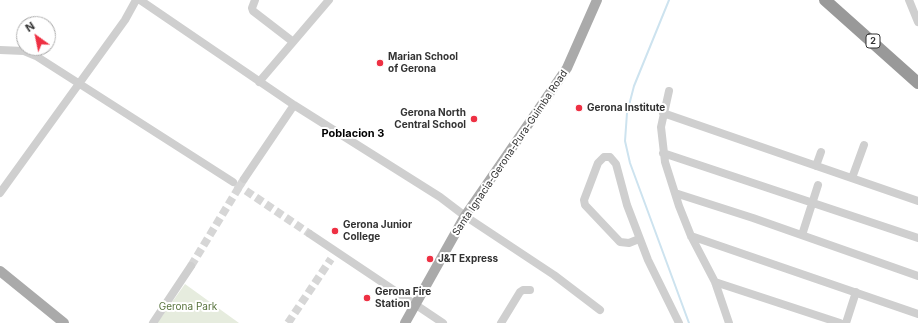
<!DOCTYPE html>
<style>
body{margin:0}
#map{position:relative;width:918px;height:323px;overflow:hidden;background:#fff;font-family:Inter,sans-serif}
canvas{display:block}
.north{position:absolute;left:16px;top:16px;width:40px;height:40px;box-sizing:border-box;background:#fff;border:1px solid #adadad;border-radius:50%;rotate:327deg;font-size:11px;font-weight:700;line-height:16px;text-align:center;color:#323232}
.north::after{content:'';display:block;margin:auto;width:14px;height:18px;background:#ee3043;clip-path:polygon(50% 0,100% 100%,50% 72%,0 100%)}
</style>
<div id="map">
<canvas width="918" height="323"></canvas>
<div class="north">N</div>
</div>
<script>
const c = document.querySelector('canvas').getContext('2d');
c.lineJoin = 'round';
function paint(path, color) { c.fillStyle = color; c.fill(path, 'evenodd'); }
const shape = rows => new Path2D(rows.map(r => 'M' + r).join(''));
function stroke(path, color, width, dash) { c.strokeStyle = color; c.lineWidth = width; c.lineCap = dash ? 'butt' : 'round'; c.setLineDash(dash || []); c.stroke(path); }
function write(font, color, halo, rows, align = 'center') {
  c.font = font + ' Inter,sans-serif'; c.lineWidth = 4; c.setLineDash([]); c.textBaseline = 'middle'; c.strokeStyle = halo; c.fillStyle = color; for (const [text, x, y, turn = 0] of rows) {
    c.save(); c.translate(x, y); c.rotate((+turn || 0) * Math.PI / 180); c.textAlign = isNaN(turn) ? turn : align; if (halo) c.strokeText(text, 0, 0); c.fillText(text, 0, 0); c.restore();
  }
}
paint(shape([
 [185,284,239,323,157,323]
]), '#e6ecde');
stroke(shape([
 [669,0,634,86,627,113,625,141,630,163,689,323]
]), '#cde3ef', 2);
stroke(shape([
 [236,184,310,234],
 [191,266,244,179],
 [288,323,331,259]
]), '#d6d6d6', 8, [8, 4]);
stroke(shape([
 [140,0,294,105,440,197,465,216,554,275,600,310],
 [255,0,252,8,253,11,292,41],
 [909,0,918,22],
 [0,50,24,51,36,56,233,182],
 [259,82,329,0],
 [669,91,661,127,665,162,679,206,691,236,715,282,729,323],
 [663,113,918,201],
 [663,153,918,238],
 [816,166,821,152],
 [852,178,864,145],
 [244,179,294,105],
 [0,193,125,20,136,0],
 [675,193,753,218,918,276],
 [310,234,443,323],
 [802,235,818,185],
 [691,236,918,314],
 [639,239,629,243,620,242,585,205,584,200,598,163,604,157,610,157,616,164,627,205,648,260,679,323],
 [715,282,840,323],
 [153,323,191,266],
 [501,323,520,292,523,290,530,290],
 [846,323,856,292]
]), '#cfcfcf', 8);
stroke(shape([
 [0,271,64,323],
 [405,323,465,216,567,68,597,0]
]), '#aaa', 10);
stroke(shape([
 [825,0,918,83]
]), '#999', 12);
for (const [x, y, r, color] of [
 [380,63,4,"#ee3043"],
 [579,108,4,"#ee3043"],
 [474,119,4,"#ee3043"],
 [335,231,4,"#ee3043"],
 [430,259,4,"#ee3043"],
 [367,298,4,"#ee3043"]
]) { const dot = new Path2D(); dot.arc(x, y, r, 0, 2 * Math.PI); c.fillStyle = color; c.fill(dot); stroke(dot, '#fff', 1.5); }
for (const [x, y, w] of [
 [873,41,14]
]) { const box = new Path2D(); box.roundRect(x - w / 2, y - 7, w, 14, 3); c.fillStyle = '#fff'; c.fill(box); stroke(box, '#323232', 1); }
write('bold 9px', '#323232', null, [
 ["2",873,41]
]);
write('bold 10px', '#323232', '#fff', [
 ["Marian School",388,57],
 ["of Gerona",388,69],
 ["Gerona Institute",587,108],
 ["Gerona North",466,113,"right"],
 ["Central School",466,125,"right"],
 ["Gerona Junior",343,225],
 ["College",343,237],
 ["J&T Express",438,259],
 ["Gerona Fire",375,292],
 ["Station",375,304]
], 'left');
write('10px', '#323232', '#fff', [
 ["Santa Ignacia-Gerona-Pura-Guimba Road",510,153,-56]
]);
write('10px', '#57723c', '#fff', [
 ["Gerona Park",188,307]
]);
write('bold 11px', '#000', '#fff', [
 ["Poblacion 3",353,134]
]);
</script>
